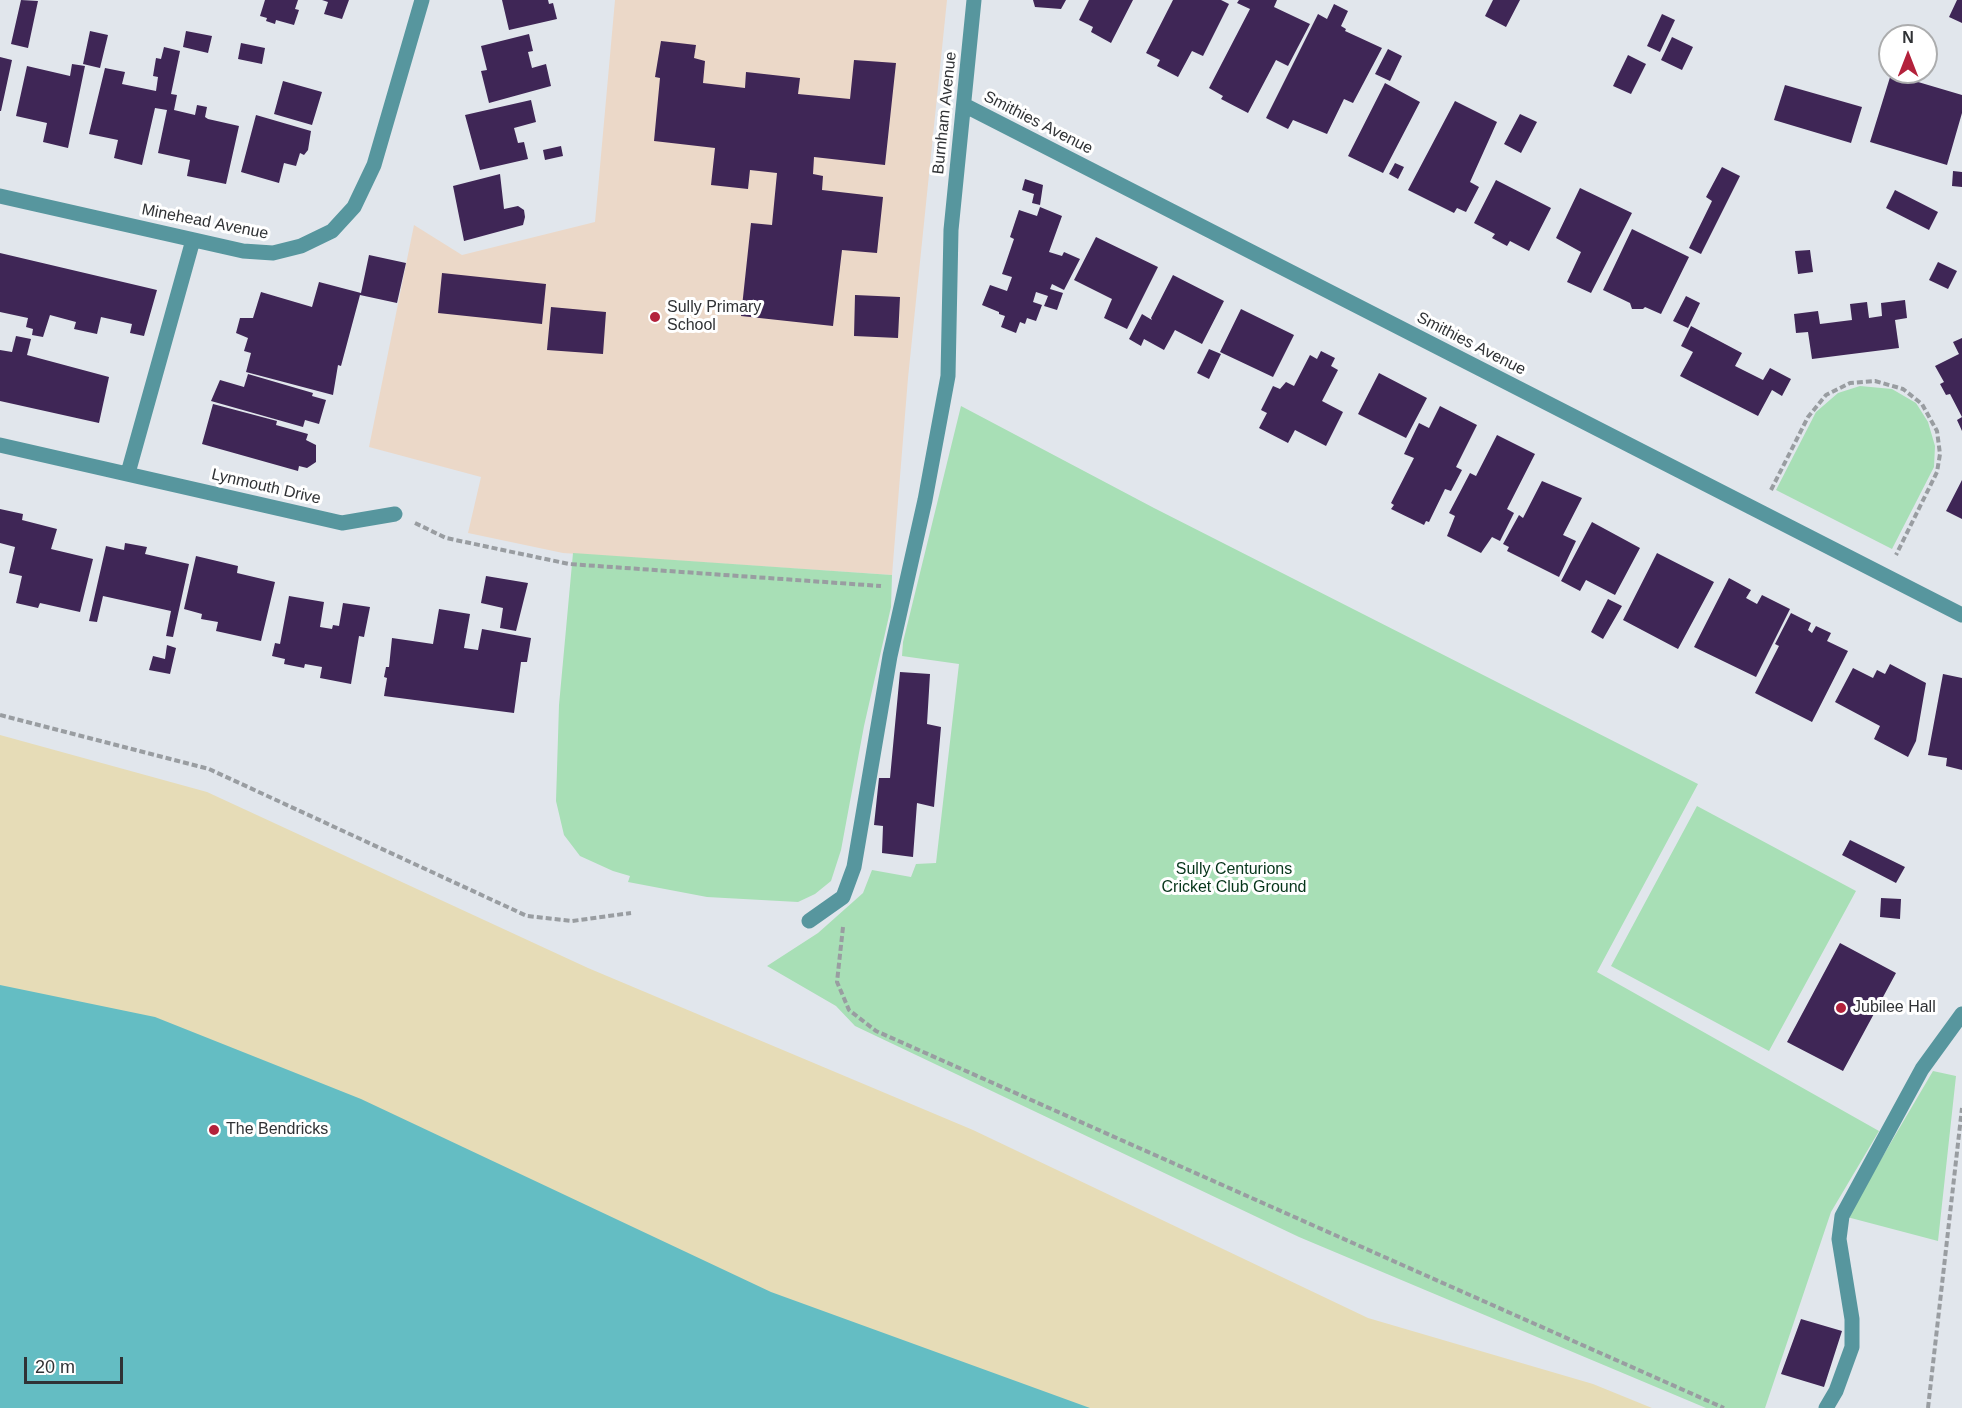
<!DOCTYPE html>
<style>
body{margin:0}
#map{position:relative;width:1962px;height:1408px;overflow:hidden;background:#e1e6ec;font-family:Arial,sans-serif}
canvas{display:block}
.north{position:absolute;left:1878px;top:24px;width:60px;height:60px;box-sizing:border-box;background:#fff;border:2px solid #acadae;border-radius:50%;rotate:0deg;font-size:16px;font-weight:700;line-height:24px;text-align:center;color:#303235}
.north::after{content:'';display:block;margin:auto;width:21px;height:27px;background:#b3213b;clip-path:polygon(50% 0,100% 100%,50% 72%,0 100%)}
.scale{position:absolute;left:24px;top:1357px;width:99px;height:27px;box-sizing:border-box;border:3px solid #303235;border-top:0;padding-left:8px;font-size:18px;line-height:21px;white-space:nowrap;color:#303235;-webkit-text-stroke:4px #fff;paint-order:stroke}
</style>
<div id="map">
<canvas width="1962" height="1408"></canvas>
<div class="north">N</div>
<div class="scale">20 m</div>
</div>
<script>
const c = document.querySelector('canvas').getContext('2d');
c.lineJoin = 'round';
function paint(path, color) { c.fillStyle = color; c.fill(path, 'evenodd'); }
const shape = rows => new Path2D(rows.map(r => 'M' + r).join(''));
function stroke(path, color, width, dash) { c.strokeStyle = color; c.lineWidth = width; c.lineCap = dash ? 'butt' : 'round'; c.setLineDash(dash || []); c.stroke(path); }
function write(font, color, halo, rows, align = 'center') {
  c.font = font + ' Arial,sans-serif'; c.lineWidth = 6; c.setLineDash([]); c.textBaseline = 'middle'; c.strokeStyle = halo; c.fillStyle = color; for (const [text, x, y, turn = 0] of rows) {
    c.save(); c.translate(x, y); c.rotate((+turn || 0) * Math.PI / 180); c.textAlign = isNaN(turn) ? turn : align; if (halo) c.strokeText(text, 0, 0); c.fillText(text, 0, 0); c.restore();
  }
}
paint(shape([
 [615,0,947,0,908,378,892,575,563,553,468,533,481,477,369,447,414,225,462,255,595,222]
]), '#ebd8c8');
paint(shape([
 [1860,386,1892,389,1916,403,1928,422,1935,446,1934,467,1892,549,1776,490,1816,412,1838,393],
 [961,406,1154,508,1698,784,1597,972,1879,1131,1831,1212,1765,1408,1706,1408,1299,1237,855,1026,836,1006,767,966,818,933,863,893,872,870,911,877,916,864,936,863,959,664,902,656,903,642],
 [573,553,892,575,891,607,864,726,841,850,831,881,815,894,798,902,707,897,628,882,630,876,613,871,580,856,564,835,556,801,559,705],
 [1697,806,1856,891,1769,1051,1611,966],
 [1933,1071,1956,1076,1938,1241,1847,1217]
]), '#a8dfb6');
paint(shape([
 [0,735,207,792,588,968,973,1130,1368,1318,1593,1384,1652,1408,0,1408]
]), '#e6dcb7');
paint(shape([
 [0,985,155,1017,361,1099,771,1292,1090,1408,0,1408]
]), '#64bdc3');
paint(shape([
 [21,0,38,1,28,48,11,44],
 [265,0,298,0,295,9,299,10,294,25,276,20,275,24,266,21,267,18,260,16],
 [322,0,349,0,342,19,324,14,328,2],
 [502,0,548,0,549,4,553,3,557,19,509,30],
 [1033,0,1066,0,1061,9,1035,7],
 [1089,0,1133,0,1111,43,1091,32,1093,27,1079,20],
 [1173,0,1221,0,1229,4,1203,56,1192,51,1178,77,1157,66,1160,60,1146,53],
 [1239,0,1277,0,1274,7,1310,24,1288,66,1276,60,1248,113,1221,99,1223,96,1209,88,1250,9,1237,3],
 [1493,0,1520,0,1506,27,1485,16],
 [1957,0,1962,0,1962,23,1949,17],
 [1334,4,1348,11,1341,26,1346,29,1345,31,1382,48,1353,103,1344,99,1327,134,1293,120,1288,129,1266,118,1318,14,1327,19],
 [1662,14,1675,20,1660,52,1647,46],
 [90,31,108,35,100,68,83,64],
 [186,31,212,36,208,53,183,47],
 [529,34,533,51,528,52,532,68,546,64,551,86,489,103,481,71,487,70,481,46],
 [1672,37,1693,47,1682,70,1661,60],
 [661,41,696,45,694,58,705,61,703,83,745,88,746,72,800,78,798,94,850,99,854,60,896,63,885,165,814,157,813,174,823,176,822,190,883,197,877,253,842,250,833,326,741,316,751,223,772,225,777,173,750,170,748,189,711,185,715,148,654,141,660,78,655,77],
 [241,43,265,48,262,64,238,59],
 [164,47,180,51,171,94,177,95,174,110,195,115,197,105,207,107,205,117,208,119,239,126,226,184,187,176,190,160,158,153,167,110,155,108,142,165,114,158,118,140,89,134,105,68,125,72,122,84,156,91,158,77,153,76,156,58,161,59],
 [1388,49,1402,56,1390,81,1375,74],
 [1628,55,1646,64,1631,94,1613,86],
 [0,57,12,60,1,111,0,111],
 [72,64,85,66,68,148,43,142,47,123,16,116,27,66,70,76],
 [1891,74,1962,95,1962,113,1947,165,1870,142],
 [283,81,322,92,312,125,274,114],
 [1385,83,1420,102,1383,173,1348,156],
 [1785,85,1862,107,1851,143,1774,120],
 [531,100,536,122,514,128,518,143,524,142,528,159,480,170,465,115],
 [1455,101,1497,122,1470,182,1479,187,1466,212,1457,208,1454,213,1408,190],
 [1520,114,1537,122,1521,153,1504,144],
 [256,115,311,131,308,150,304,155,300,153,296,166,284,163,279,183,241,172],
 [561,146,563,156,545,160,543,150],
 [1395,163,1404,167,1398,179,1389,174],
 [1722,167,1740,176,1701,254,1689,248,1712,201,1706,197],
 [1953,171,1962,172,1962,187,1952,186],
 [500,174,504,209,518,206,524,210,525,217,523,225,464,241,453,186],
 [1025,179,1043,185,1040,205,1032,203,1034,194,1022,190],
 [1496,180,1551,208,1529,251,1510,241,1507,246,1492,238,1495,234,1474,223],
 [1580,188,1632,213,1591,293,1567,282,1581,252,1556,238],
 [1895,190,1938,212,1929,230,1886,208],
 [1040,207,1062,216,1049,252,1062,256,1064,252,1080,259,1064,290,1052,284,1050,289,1063,293,1057,310,1044,306,1048,296,1036,292,1033,302,1042,305,1036,321,1027,318,1025,324,1020,322,1016,333,1001,327,1005,316,999,314,999,312,982,305,990,285,1007,291,1012,277,1002,274,1014,239,1010,237,1019,210,1037,216],
 [1632,229,1689,257,1661,314,1645,307,1643,309,1632,309,1630,303,1603,290],
 [1096,237,1158,267,1127,329,1104,318,1112,299,1074,280],
 [1810,250,1813,272,1798,274,1795,251],
 [0,253,157,290,144,336,130,333,132,324,101,317,97,334,74,329,76,322,50,315,43,337,32,335,33,329,26,327,28,318,0,312],
 [369,255,406,263,397,303,360,295,341,366,338,365,333,395,246,372,251,353,244,351,248,338,236,333,240,318,253,318,261,292,312,307,319,282,361,293],
 [1938,262,1957,271,1948,289,1929,280],
 [442,273,546,284,542,324,438,313],
 [1173,275,1224,301,1202,344,1175,330,1164,350,1144,339,1141,346,1129,339,1142,314,1152,320,1151,318],
 [855,295,900,297,898,338,854,336],
 [1686,296,1700,303,1688,328,1673,321],
 [1905,300,1907,318,1895,320,1899,348,1812,359,1808,332,1796,333,1794,314,1818,311,1820,324,1852,320,1850,304,1867,302,1869,318,1882,316,1881,303],
 [551,307,606,312,603,354,547,350],
 [1241,309,1294,335,1273,377,1220,352],
 [1691,326,1742,353,1735,366,1763,380,1770,368,1791,379,1782,396,1772,390,1758,416,1680,376,1693,352,1681,346],
 [16,336,31,339,27,355,109,377,99,423,0,401,0,350,12,352],
 [1962,338,1962,431,1957,420,1962,417,1950,394,1946,395,1940,384,1944,382,1935,366,1959,354,1953,342],
 [1209,349,1221,354,1209,379,1197,373],
 [1321,351,1335,358,1331,366,1338,370,1322,401,1343,412,1326,446,1295,430,1288,443,1259,428,1267,413,1261,410,1273,386,1280,389,1286,382,1294,386,1310,355,1317,359],
 [1379,373,1427,398,1406,438,1358,414],
 [248,374,313,393,312,396,326,400,319,424,305,420,303,427,211,401,220,380,244,387],
 [213,404,277,421,276,425,308,434,306,440,316,445,316,462,307,468,299,466,298,471,202,444],
 [1440,406,1477,425,1456,467,1462,470,1451,491,1445,489,1429,522,1426,521,1424,525,1391,509,1394,505,1391,503,1414,458,1404,454,1419,423,1429,428],
 [1497,435,1535,454,1507,509,1514,513,1500,541,1492,537,1481,553,1447,536,1455,516,1449,513,1470,473,1476,476],
 [1962,480,1962,519,1946,511],
 [1542,481,1582,498,1563,535,1576,541,1559,577,1507,551,1509,547,1503,544,1519,515,1523,518],
 [0,509,23,514,22,520,57,529,51,549,93,559,80,612,40,603,38,608,16,603,22,576,9,573,15,547,0,543],
 [1592,522,1640,548,1615,595,1586,580,1580,591,1561,581],
 [125,543,147,547,145,554,189,564,173,637,166,636,171,611,103,596,97,622,89,621,106,546,124,550],
 [1657,553,1714,582,1678,649,1623,620],
 [196,556,238,566,237,573,275,582,261,641,216,631,218,622,201,619,202,614,184,609],
 [486,576,528,583,516,631,500,628,503,608,481,603],
 [1729,578,1751,590,1746,598,1757,604,1762,595,1790,609,1756,677,1694,647],
 [289,596,324,602,320,627,332,629,333,625,339,626,343,603,370,607,364,637,359,636,351,684,320,678,322,667,305,664,304,668,284,664,285,659,272,656,275,643,280,644],
 [1608,599,1622,606,1603,639,1591,632],
 [439,609,470,614,464,648,478,650,482,629,531,638,527,662,521,662,514,713,384,696,387,678,384,677,386,667,389,667,392,638,433,644],
 [1791,613,1811,623,1808,630,1812,633,1816,626,1831,633,1827,641,1848,651,1812,722,1755,693,1779,646,1775,644],
 [167,645,176,648,170,674,149,670,153,656,165,659],
 [1890,664,1926,683,1916,741,1908,757,1874,739,1880,726,1835,702,1853,668,1873,678,1877,670,1885,674],
 [900,672,930,674,927,724,941,727,934,807,917,803,913,857,882,853,883,826,874,825,879,778,890,778],
 [1943,674,1962,678,1962,770,1946,766,1947,758,1928,755],
 [1850,840,1905,867,1896,883,1842,855],
 [1881,898,1901,899,1900,919,1880,917],
 [1840,943,1896,973,1843,1071,1787,1042],
 [1801,1319,1842,1331,1824,1387,1781,1374]
]), '#3f2656');
stroke(shape([
 [1771,490,1808,417,1826,395,1850,383,1875,381,1903,389,1922,404,1937,431,1940,454,1937,472,1896,555],
 [415,523,446,538,569,564,881,586],
 [0,715,209,769,527,916,572,921,631,913],
 [843,927,837,982,849,1010,876,1031,1724,1408],
 [1928,1408,1962,1108]
]), '#999da1', 4, [6, 3]);
stroke(shape([
 [964,105,1962,615],
 [0,196,243,251,273,253,301,246,332,231,354,207,374,165,422,0],
 [0,445,342,523,395,514],
 [128,473,193,240],
 [809,921,843,897,854,867,890,656,925,500,948,376,951,230,974,0],
 [1826,1408,1836,1391,1852,1347,1852,1319,1839,1239,1842,1216,1922,1069,1962,1014]
]), '#57969e', 15);
for (const [x, y, r, color] of [
 [655,317,6,"#b3213b"],
 [1841,1008,6,"#b3213b"],
 [214,1130,6,"#b3213b"]
]) { const dot = new Path2D(); dot.arc(x, y, r, 0, 2 * Math.PI); c.fillStyle = color; c.fill(dot); stroke(dot, '#fff', 2); }
write('16px', '#303235', '#fff', [
 ["Burnham Avenue",945,113,-84],
 ["Smithies Avenue",1038,123,27],
 ["Minehead Avenue",205,222,11],
 ["Smithies Avenue",1471,344,27],
 ["Lynmouth Drive",266,487,13]
]);
write('16px', '#303235', '#fff', [
 ["Sully Primary",667,308],
 ["School",667,326],
 ["Jubilee Hall",1853,1008],
 ["The Bendricks",226,1130]
], 'left');
write('16px', '#053419', '#fff', [
 ["Sully Centurions",1234,870],
 ["Cricket Club Ground",1234,888]
]);
</script>
